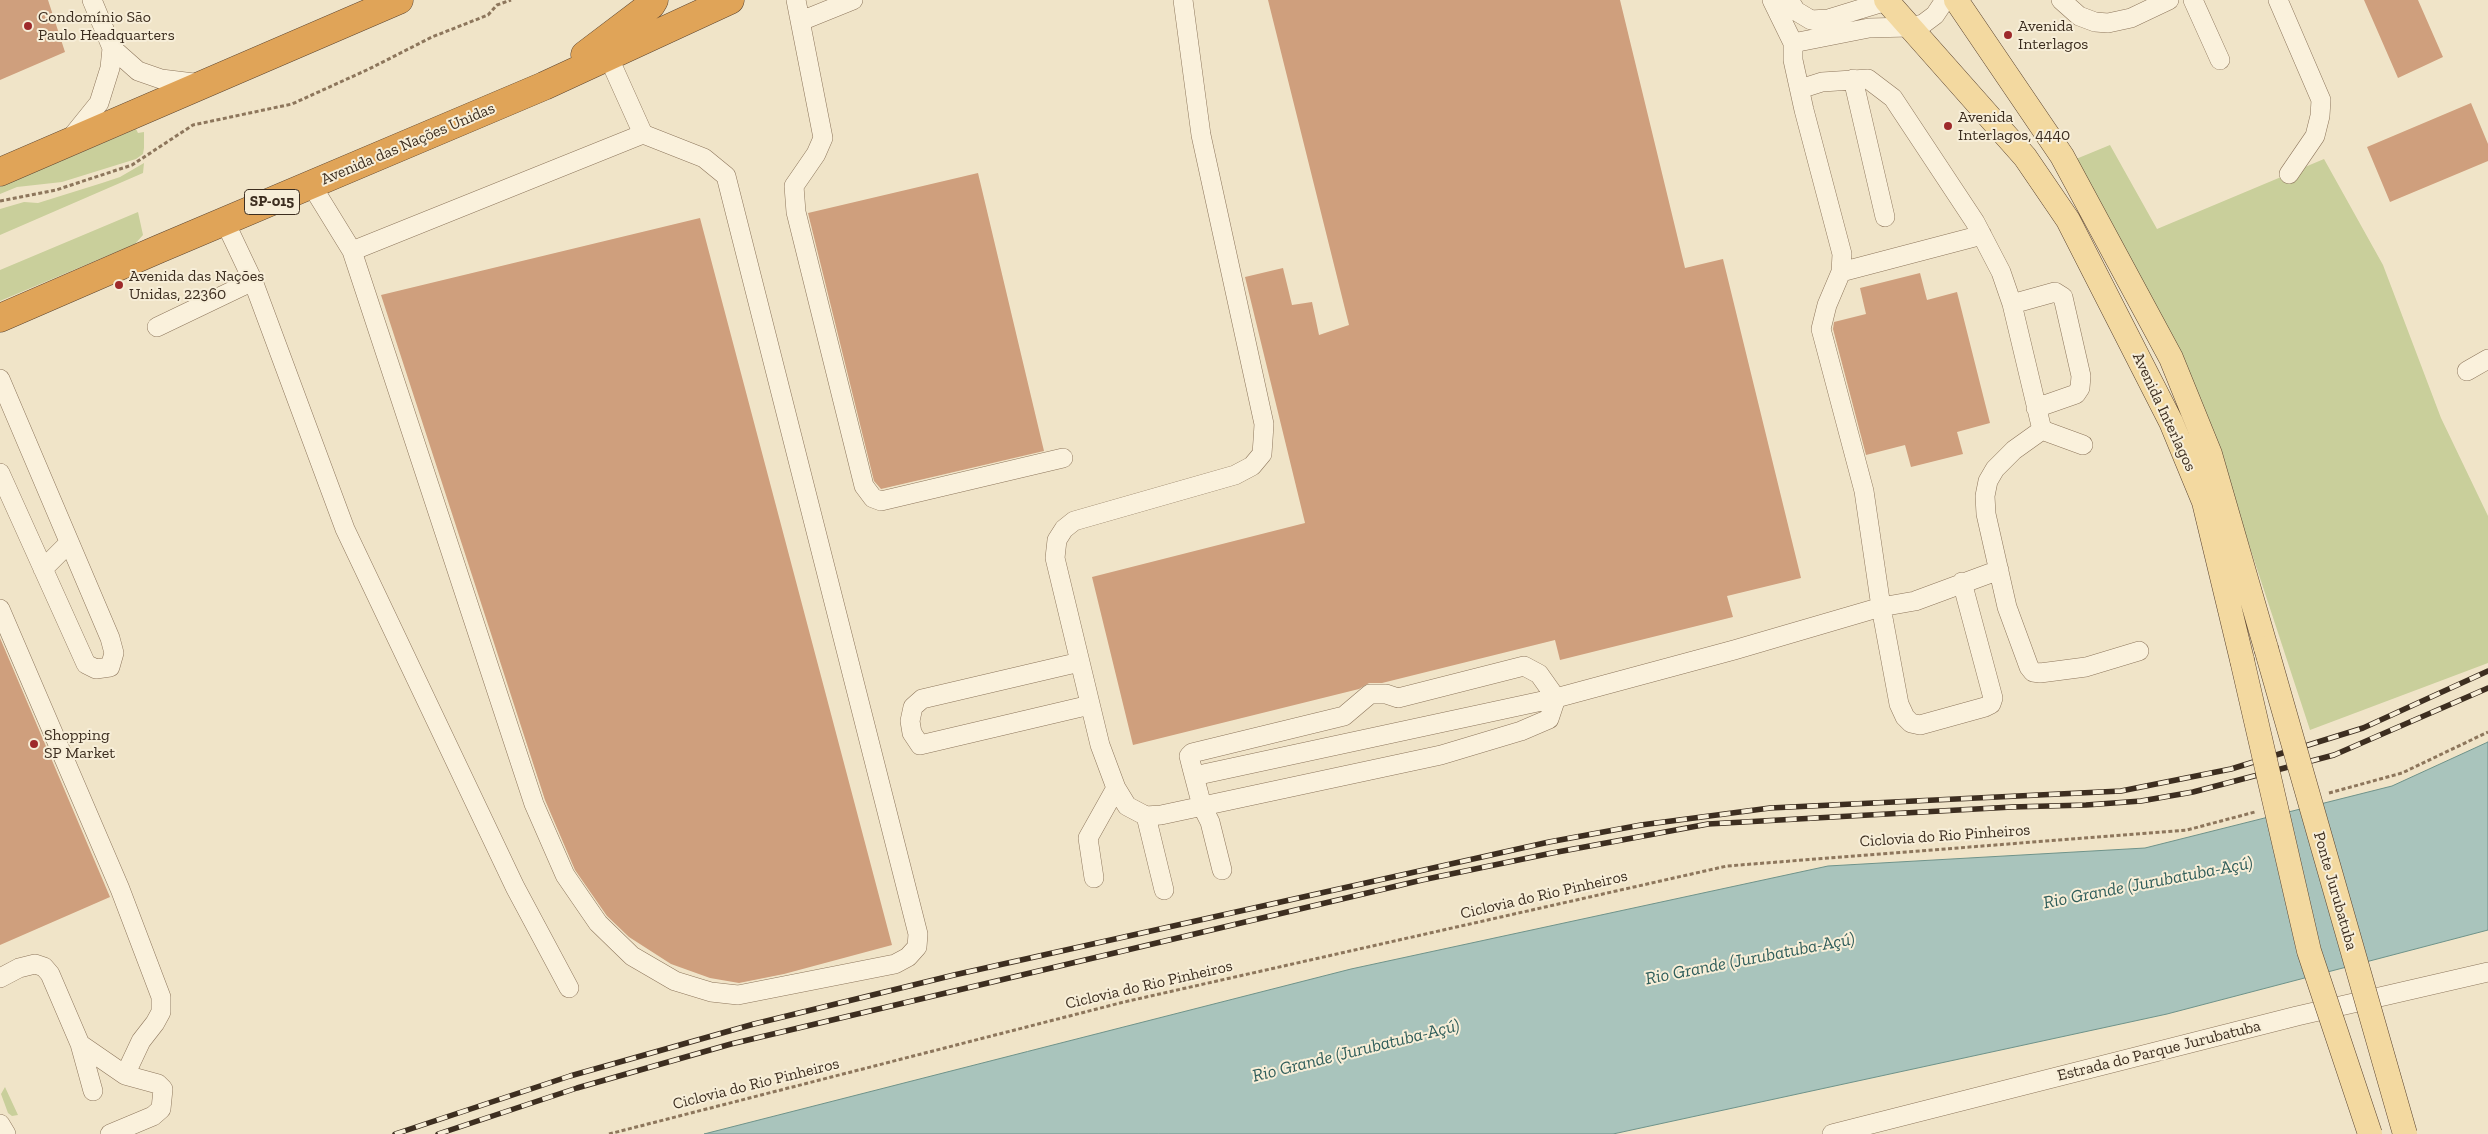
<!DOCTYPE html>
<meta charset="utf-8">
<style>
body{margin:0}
canvas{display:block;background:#f0e4c8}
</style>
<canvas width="2488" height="1134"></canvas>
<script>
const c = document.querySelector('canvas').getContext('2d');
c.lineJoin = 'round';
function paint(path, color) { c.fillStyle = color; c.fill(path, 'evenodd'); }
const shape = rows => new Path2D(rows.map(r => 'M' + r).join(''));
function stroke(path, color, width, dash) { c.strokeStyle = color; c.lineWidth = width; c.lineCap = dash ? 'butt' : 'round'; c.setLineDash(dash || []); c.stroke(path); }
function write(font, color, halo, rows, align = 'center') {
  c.font = font + ' "Zilla Slab",serif'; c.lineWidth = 4; c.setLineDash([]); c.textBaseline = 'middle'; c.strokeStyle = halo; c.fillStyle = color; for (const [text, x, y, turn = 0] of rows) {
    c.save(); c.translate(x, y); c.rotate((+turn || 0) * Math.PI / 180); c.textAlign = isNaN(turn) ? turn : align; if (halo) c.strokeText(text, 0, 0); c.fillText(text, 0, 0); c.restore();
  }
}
paint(shape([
 [136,129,138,133,144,132,144,148,143,154,136,159,62,182,17,187,0,194,0,187],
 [2110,145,2157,229,2324,159,2383,265,2441,418,2488,516,2488,663,2310,730,2210,426,2076,159],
 [144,163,143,173,0,235,0,209,24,202,38,203,102,183,120,177],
 [138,212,143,235,135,244,0,301,0,270],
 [5,1087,18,1115,12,1116,8,1113,1,1094]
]), '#c9cf9b');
const water = shape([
 [2488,742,2488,930,2167,1014,1613,1134,704,1134,1351,969,1828,866,2145,848,2392,786,2488,742]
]);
paint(water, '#a9c4bc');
stroke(water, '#6f938a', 1);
paint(shape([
 [0,0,48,0,65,52,0,80],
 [1268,0,1620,0,1685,268,1723,259,1801,578,1727,596,1733,617,1560,660,1555,640,1382,683,1369,683,1359,689,1133,745,1092,577,1305,523,1245,277,1283,268,1292,305,1312,302,1319,335,1349,325],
 [2364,0,2418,0,2443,57,2398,78],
 [2471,103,2488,144,2488,161,2390,202,2367,147],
 [978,173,1044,451,881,489,874,481,808,213],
 [700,218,892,945,784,974,739,983,710,978,671,964,629,937,607,916,575,870,545,800,381,295],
 [1920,273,1927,300,1957,292,1990,423,1957,432,1963,454,1911,467,1905,445,1866,455,1833,329,1834,322,1866,314,1860,288],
 [0,638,110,897,0,945]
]), '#cf9f7d');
const minor = shape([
 [92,0,112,48,138,71,161,79,202,84],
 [796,0,823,138,816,154,794,186,796,212,864,486,873,498,881,501,1063,458],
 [1183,0,1201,135,1264,424,1263,440,1262,454,1252,466,1235,475,1074,521,1064,529,1057,540,1055,558,1100,745,1116,788,1127,806,1146,816,1161,815,1441,755,1521,731,1549,719,1556,698,1734,650,1881,607,1915,601,1999,570],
 [1772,0,1793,43,1869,28,1909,27,1923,24,1935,15,1945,0],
 [1789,0,1796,11,1811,20,1828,19,1887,1],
 [2061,0,2079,16,2095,22,2108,23,2131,18,2169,0],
 [2193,0,2220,60],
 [2278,0,2321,100,2320,116,2315,136,2289,174],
 [801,21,853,0],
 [1793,43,1793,60,1804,110,1842,254,1841,272,1827,305,1821,329,1864,491,1881,607,1899,704,1905,717,1911,723,1920,725,1985,707,1991,704,1993,698,1962,582],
 [1853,79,1885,217],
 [1800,89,1822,82,1868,79,1893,98,1975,222,2001,272,2012,304,2042,430,2083,445],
 [70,139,99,103,110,68,112,48],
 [312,186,352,251,534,804,565,875,598,923,632,956,675,981,711,992,738,995,895,964,908,957,917,947,918,934,726,176,704,158,643,134,608,56],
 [225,222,253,281,345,529,515,887,569,988],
 [352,251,643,134],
 [1841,272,1982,235],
 [2012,304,2055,292,2063,297,2081,376,2080,388,2076,394,2036,408],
 [157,327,253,281],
 [2467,371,2488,359],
 [0,379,110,638,114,653,110,667,96,669,86,664,0,473],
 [2042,430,2014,450,1995,469,1988,481,1985,496,1986,514,2007,607,2029,667,2033,672,2040,673,2086,667,2139,651],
 [43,569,69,543],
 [0,609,120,889,161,997,161,1012,155,1023,141,1041,125,1075],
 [1080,662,922,699,913,707,910,721,912,733,920,745,1090,705],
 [1194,776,1556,698,1539,674,1524,666,1398,698,1386,694,1370,694,1344,716,1192,753,1189,756,1192,768,1202,806,1210,822,1222,870],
 [1146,816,1164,890],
 [1094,878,1088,838,1116,788],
 [0,978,19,968,35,964,44,967,50,974,80,1044,125,1075,158,1084,163,1089,161,1109,153,1116,110,1134],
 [80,1044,93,1091],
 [0,1124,6,1134],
 [1832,1134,2297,1016,2488,972]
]);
const major = shape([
 [1886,0,2025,157,2068,220,2171,422,2204,502,2242,660],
 [1956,0,2062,156,2171,358,2210,454,2266,648]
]);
const highway = shape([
 [585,55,651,5,654,0],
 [0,172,399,0],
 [0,318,159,249,544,86,730,0]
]);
stroke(minor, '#8d765c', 20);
stroke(major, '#5b4430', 25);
stroke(highway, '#5b4430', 29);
stroke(shape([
 [0,201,56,190,132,165,193,125,292,104,369,69,432,37,488,15,497,5,511,0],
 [2329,793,2402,773,2488,732],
 [609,1134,1124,1002,1727,866,2187,830,2255,812]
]), '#8d765c', 3, [4, 2.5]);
stroke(minor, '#faf1dc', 19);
stroke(major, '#f3d9a0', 24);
stroke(highway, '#e0a458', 28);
const rail = shape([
 [395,1134,570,1076,754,1024,954,975,1549,842,1641,825,1770,808,2121,791,2231,769,2363,728,2488,671],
 [438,1134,577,1088,731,1044,1422,880,1552,853,1708,824,2012,807,2086,805,2141,801,2193,792,2334,755,2488,688]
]);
stroke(rail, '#3d2e20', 5.5);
stroke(rail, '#f7eed8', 4, [11]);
const majorBridge = shape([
 [2266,648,2405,1134],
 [2242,660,2309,951,2370,1134]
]);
stroke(majorBridge, '#5b4430', 25, []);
stroke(majorBridge, '#f3d9a0', 24);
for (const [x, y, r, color] of [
 [28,26,5,"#9e2a2b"],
 [2008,35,5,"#9e2a2b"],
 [1948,126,5,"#9e2a2b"],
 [119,285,5,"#9e2a2b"],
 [34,744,5,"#9e2a2b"]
]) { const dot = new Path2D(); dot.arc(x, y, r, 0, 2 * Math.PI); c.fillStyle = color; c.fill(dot); stroke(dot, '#f7eed8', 2); }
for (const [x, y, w] of [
 [272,202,55]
]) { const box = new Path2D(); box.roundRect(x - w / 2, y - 12.5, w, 25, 4); c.fillStyle = '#f7eed8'; c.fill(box); stroke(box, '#3d2e20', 1); }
write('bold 15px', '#3d2e20', null, [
 ["SP-015",272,202]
]);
write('16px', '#3d2e20', '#f7eed8', [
 ["Condomínio São",38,17],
 ["Paulo Headquarters",38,35],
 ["Avenida",2018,26],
 ["Interlagos",2018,44],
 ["Avenida",1958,117],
 ["Interlagos, 4440",1958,135],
 ["Avenida das Nações",129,276],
 ["Unidas, 22360",129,294],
 ["Shopping",44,735],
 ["SP Market",44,753]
], 'left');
write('16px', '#3d2e20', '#f7eed8', [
 ["Avenida das Nações Unidas",408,144,-23],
 ["Avenida Interlagos",2164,412,65],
 ["Ciclovia do Rio Pinheiros",1945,836,-4],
 ["Ponte Jurubatuba",2335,891,74],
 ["Ciclovia do Rio Pinheiros",1544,895,-13],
 ["Ciclovia do Rio Pinheiros",1149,985,-13],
 ["Estrada do Parque Jurubatuba",2159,1051,-14],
 ["Ciclovia do Rio Pinheiros",756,1084,-14]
]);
write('italic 18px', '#2f5d5a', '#f7eed8', [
 ["Rio Grande (Jurubatuba-Açú)",2148,883,-11],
 ["Rio Grande (Jurubatuba-Açú)",1750,959,-11],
 ["Rio Grande (Jurubatuba-Açú)",1356,1051,-14]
]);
</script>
